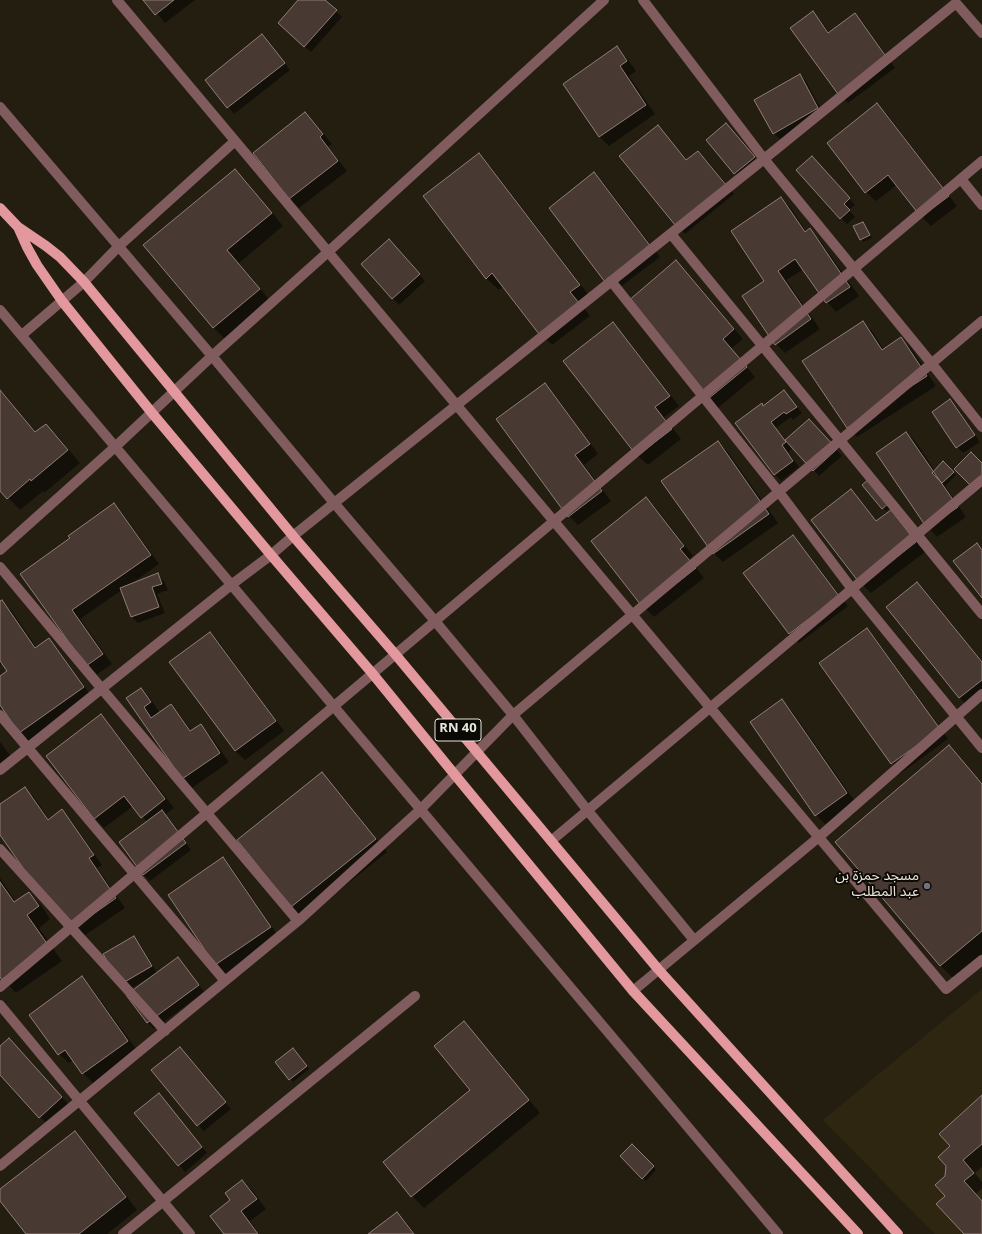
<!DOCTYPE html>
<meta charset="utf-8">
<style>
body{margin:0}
canvas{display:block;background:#241e11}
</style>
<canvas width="982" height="1234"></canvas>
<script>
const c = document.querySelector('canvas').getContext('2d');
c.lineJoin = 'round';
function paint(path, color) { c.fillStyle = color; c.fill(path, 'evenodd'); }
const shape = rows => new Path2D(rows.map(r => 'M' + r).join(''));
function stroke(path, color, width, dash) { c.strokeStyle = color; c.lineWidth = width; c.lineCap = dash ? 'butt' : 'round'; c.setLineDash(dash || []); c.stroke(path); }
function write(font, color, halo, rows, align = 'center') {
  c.font = font + ' Georgia,"Noto Sans Arabic",serif'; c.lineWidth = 4; c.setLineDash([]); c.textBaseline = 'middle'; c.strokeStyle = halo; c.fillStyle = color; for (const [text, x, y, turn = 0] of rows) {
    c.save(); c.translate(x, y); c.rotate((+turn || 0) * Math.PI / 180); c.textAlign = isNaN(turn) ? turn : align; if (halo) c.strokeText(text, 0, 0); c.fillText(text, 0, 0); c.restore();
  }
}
paint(shape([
 [982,989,982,1234,935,1234,823,1120]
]), '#2f2612');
paint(shape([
 [145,0,195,0,165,23],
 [299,0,324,0,342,17,311,52,285,29],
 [813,12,822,22,829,32,855,14,864,24,895,68,848,103,838,93],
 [268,41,290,70,234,114,207,80],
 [617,48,626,57,636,71,629,76,655,114,609,146,600,137,564,84],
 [799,75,806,81,824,115,780,139,773,133],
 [877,105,887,114,957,206,931,226,922,217,897,185,876,201,866,192],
 [305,113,315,123,332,144,328,147,347,171,299,208,290,199],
 [658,126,667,136,687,161,698,152,708,161,734,194,685,234,676,224],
 [733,131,760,163,741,179,735,173],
 [479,155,491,167,591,298,582,305,590,316,552,345,540,333,504,286,499,290,486,278],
 [818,164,855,205,849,210,855,217,847,224,841,218],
 [235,170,247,182,283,226,239,263,271,302,226,340,214,328,145,245],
 [594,174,604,183,660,257,615,291],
 [781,198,790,207,806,231,810,229,819,239,859,296,836,312,827,302,804,269,786,280,820,329,785,353,776,344,766,281],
 [863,223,872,238,863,242,861,239],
 [395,247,425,281,399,305,362,264],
 [676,262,686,271,743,339,731,349,755,377,718,408,709,398],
 [862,322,872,331,884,350,901,338,911,348,936,386,857,437,848,427],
 [613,324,622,333,679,406,664,417,681,439,648,465,638,456],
 [545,385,554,394,598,454,584,465,611,501,578,525,569,516],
 [0,389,37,433,46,425,58,437,80,463,44,493,43,491,20,510,0,489],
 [784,391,802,413,793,420,791,417,776,428,786,441,809,420,842,456,819,476,789,443,788,444,792,449,788,452,799,467,781,481,775,474,737,423,763,407],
 [950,401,956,407,980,442,963,453,957,447],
 [906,433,916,442,935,471,943,462,956,475,945,486,966,517,937,537,928,527],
 [718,442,727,451,778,523,723,562,713,553],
 [863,485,892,506,886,511],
 [851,490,860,500,878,522,900,520,925,552,871,593,862,584],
 [646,499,656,508,693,556,689,559,704,578,654,617,645,608],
 [114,504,123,514,159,564,131,584,158,575,164,581,168,590,157,594,165,613,138,623,132,617,122,590,80,619,112,664,96,675,87,666,22,574,71,538],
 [793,537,802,546,848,606,799,643,789,634],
 [917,583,926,592,982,661,982,697,969,707,960,698,887,607],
 [2,601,11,610,37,648,48,639,58,649,92,697,29,742,20,732,0,704,0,677,9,671,3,663,0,665,0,602],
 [867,629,876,639,948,739,901,773,892,763],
 [209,633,219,642,284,731,245,760,235,751],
 [141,689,150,698,160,713,171,705,180,715,192,731,201,725,210,735,229,762,192,788,182,778,128,698],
 [782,700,791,710,856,803,825,824,816,815],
 [101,716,110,725,174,808,165,815,191,850,150,881,143,874,147,822,133,806,104,828,95,818,48,757],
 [0,742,13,759,0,769],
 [949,747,982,783,982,953,953,978,941,966,836,842],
 [322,774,334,786,387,852,304,919,292,907],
 [24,788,34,797,49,820,62,811,71,820,102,865,97,868,125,908,78,940,0,833,0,805],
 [223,858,232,868,279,937,225,974,216,965],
 [0,878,16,902,29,893,41,905,50,919,39,928,62,961,16,993,0,976],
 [134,938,140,944,157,973,178,958,184,964,204,992,154,1029,148,1023,128,995,149,979,148,978,128,990,122,984],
 [82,978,91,987,137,1050,93,1083,83,1073,73,1060,69,1063,59,1054],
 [464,1023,476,1035,540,1113,424,1208,412,1196,471,1090],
 [15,1045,68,1104,46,1123,0,1073,0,1047],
 [296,1052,309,1069,293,1082,276,1062],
 [186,1054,231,1109,204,1131,198,1125],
 [982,1097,982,1167,975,1173,982,1182,982,1188,976,1194,982,1201,982,1234,965,1234,947,1196,946,1176,952,1146],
 [165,1101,207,1153,185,1172,136,1113],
 [75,1133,87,1145,137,1210,107,1234,27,1234,0,1199,0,1190],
 [632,1145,656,1170,646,1181,621,1156],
 [242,1181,252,1190,266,1209,250,1221,259,1234,225,1234,232,1201],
 [397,1213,407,1223,415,1234,369,1234]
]), '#0007');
const building = shape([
 [143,0,174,0,155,15,143,0],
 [298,0,325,0,337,10,304,47,278,23,298,0],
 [813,11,828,33,855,13,887,58,838,94,790,28,813,11],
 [262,34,285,63,227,108,205,80,262,34],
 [617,46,627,61,620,66,646,105,599,137,563,84,617,46],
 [800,74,818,108,773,134,754,100,800,74],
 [877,103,949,196,921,217,888,175,865,193,827,143,877,103],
 [305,112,323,134,320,137,338,161,289,199,253,153,305,112],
 [726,123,755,157,734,174,706,140,726,123],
 [658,125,686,160,698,151,726,185,675,225,619,156,658,125],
 [479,153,580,285,570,292,579,303,539,334,492,273,486,279,423,196,479,153],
 [812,156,850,198,844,204,850,210,840,219,796,170,812,156],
 [235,169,272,213,227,250,260,289,213,328,143,245,235,169],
 [594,172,651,247,605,282,549,208,594,172],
 [781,197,805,232,810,228,850,287,826,303,795,259,778,271,811,319,775,345,742,296,764,281,731,231,781,197],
 [863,222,870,235,860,240,853,226,863,222],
 [389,239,420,274,392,299,361,264,389,239],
 [676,260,734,329,723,339,747,367,708,399,627,302,676,260],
 [863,321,882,350,901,337,927,376,847,428,802,361,863,321],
 [613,322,670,396,655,407,672,429,637,456,563,361,613,322],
 [545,383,590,444,575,455,602,491,568,517,496,419,545,383],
 [0,390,35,432,46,424,68,450,31,481,30,479,7,499,0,491,0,390],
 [784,390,797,407,786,414,784,412,771,422,786,442,782,445,793,461,774,475,735,423,762,403,763,406,784,390],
 [950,399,975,435,956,448,932,412,950,399],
 [809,419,837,449,813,471,785,440,809,419],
 [906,432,958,507,927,528,876,453,906,432],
 [718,441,769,514,713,554,661,481,718,441],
 [971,452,982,463,982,481,974,489,954,469,971,452],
 [943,461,954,472,942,483,932,473,943,461],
 [870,478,890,502,882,509,862,485,870,478],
 [851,489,876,521,891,510,916,542,861,585,811,520,851,489],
 [646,497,684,546,680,549,696,568,644,609,591,541,646,497],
 [114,503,151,555,72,610,103,654,86,666,20,574,70,538,68,536,114,503],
 [793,535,839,596,789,634,743,573,793,535],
 [977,543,982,550,982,598,953,561,977,543],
 [158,573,162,584,152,587,159,607,131,617,120,588,158,573],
 [917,582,982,662,982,680,959,698,886,607,917,582],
 [2,600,35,648,49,638,84,687,19,733,0,705,0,676,7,671,0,661,0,601,2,600],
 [867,628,940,729,891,764,819,663,867,628],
 [210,632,276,721,235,751,169,662,210,632],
 [141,688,151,702,144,707,151,718,171,704,190,731,201,724,220,753,182,779,126,698,141,688],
 [782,699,847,793,815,816,750,722,782,699],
 [101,714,165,799,141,818,124,796,94,819,46,756,101,714],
 [949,745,982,784,982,931,940,966,835,842,949,745],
 [322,772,376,839,291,907,237,840,322,772],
 [25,787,48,820,62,809,94,855,89,858,116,898,68,932,0,835,0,804,25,787],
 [162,810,186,843,143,875,119,842,162,810],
 [223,857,271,927,215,965,168,895,223,857],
 [0,882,14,902,29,892,39,906,27,915,50,948,3,982,0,977,0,882],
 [134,936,152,966,121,984,103,954,134,936],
 [178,957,199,985,147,1023,126,995,178,957],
 [82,976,128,1041,82,1074,65,1050,58,1055,29,1015,82,976],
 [464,1021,529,1100,411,1197,383,1162,470,1090,434,1046,464,1021],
 [9,1038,62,1097,39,1118,0,1075,0,1046,9,1038],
 [180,1047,226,1102,197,1126,151,1070,180,1047],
 [293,1048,307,1066,289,1080,275,1062,293,1048],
 [159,1093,202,1147,178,1166,134,1113,159,1093],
 [982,1095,982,1144,963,1160,974,1173,964,1181,982,1201,982,1234,964,1234,936,1204,945,1196,935,1185,945,1176,946,1166,938,1157,950,1146,939,1134,982,1095],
 [75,1131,126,1197,79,1234,26,1234,0,1201,0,1189,75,1131],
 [632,1144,654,1166,642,1179,620,1156,632,1144],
 [242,1180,257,1199,241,1211,258,1234,224,1234,210,1216,230,1200,225,1193,242,1180],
 [397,1212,414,1234,368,1234,397,1212]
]);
paint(building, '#493933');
stroke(building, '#907d77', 1);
stroke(shape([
 [117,0,946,989,982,960],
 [643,0,764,159,932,364,982,427],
 [0,107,212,356,335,504,435,621,513,715,588,811,694,940],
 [961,179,982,205],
 [671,234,982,614],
 [611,281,779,492,852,589,982,748],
 [0,310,778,1234],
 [22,335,84,282,119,246,235,141],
 [115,447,212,356,328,252,604,0],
 [0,567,102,689,298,921],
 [0,715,225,981],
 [0,770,231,585,271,555,293,536,764,159,956,3,982,33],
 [551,841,982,480],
 [0,849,165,1031],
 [0,987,982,161],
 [633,991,819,837,982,694],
 [0,1005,190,1234],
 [0,1166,298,921,420,810,513,715,982,321],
 [123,1234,415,996]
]), '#805c5e', 10);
stroke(shape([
 [0,550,115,447]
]), '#805c5e', 10);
stroke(shape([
 [0,208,18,227,46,246,60,257,84,282,293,536,395,654,658,969,898,1234],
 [18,227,27,247,37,265,62,301,152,413,271,555,372,673,455,775,633,991,858,1234]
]), '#e2989d', 10);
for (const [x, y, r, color] of [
 [927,886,4,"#6b7280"]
]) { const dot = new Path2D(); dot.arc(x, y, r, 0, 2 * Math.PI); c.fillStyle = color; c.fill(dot); stroke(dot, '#0b0904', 1.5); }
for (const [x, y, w] of [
 [458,730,46]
]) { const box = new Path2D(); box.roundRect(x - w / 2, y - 11, w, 22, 3); c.fillStyle = '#0b0904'; c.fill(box); stroke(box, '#eae6dd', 1); }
write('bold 13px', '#eae6dd', null, [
 ["RN 40",458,730]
]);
write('14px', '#eae6dd', '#0b0904', [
 ["مسجد حمزة بن",919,878],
 ["عبد المطلب",919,894]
], 'right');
</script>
